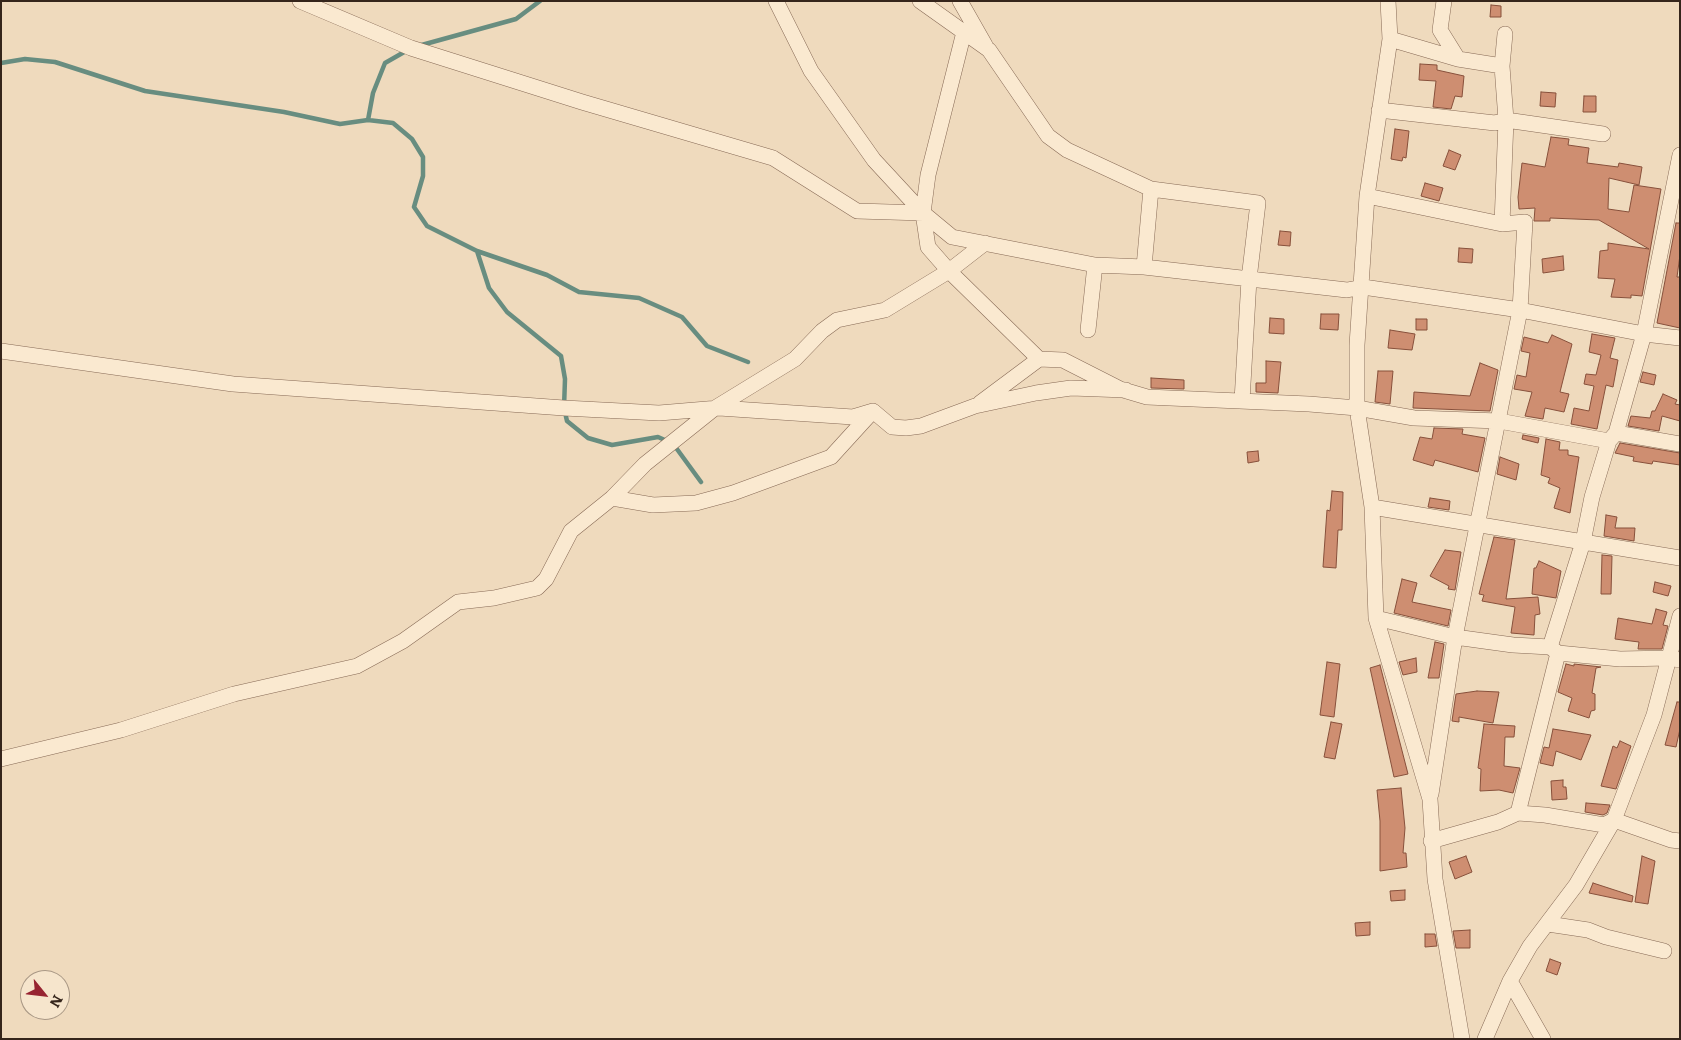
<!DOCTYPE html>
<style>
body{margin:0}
#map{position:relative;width:1681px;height:1040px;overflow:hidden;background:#efdabd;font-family:Literata,serif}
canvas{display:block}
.frame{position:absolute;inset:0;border:2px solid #35251b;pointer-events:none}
.north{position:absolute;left:20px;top:970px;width:50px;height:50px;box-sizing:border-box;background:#f6e5cc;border:1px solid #a99885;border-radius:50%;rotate:119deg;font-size:14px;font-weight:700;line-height:20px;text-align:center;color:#35251b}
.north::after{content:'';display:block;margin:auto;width:18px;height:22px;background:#972431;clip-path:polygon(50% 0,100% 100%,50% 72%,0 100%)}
</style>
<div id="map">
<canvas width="1681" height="1040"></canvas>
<div class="frame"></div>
<div class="north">N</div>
</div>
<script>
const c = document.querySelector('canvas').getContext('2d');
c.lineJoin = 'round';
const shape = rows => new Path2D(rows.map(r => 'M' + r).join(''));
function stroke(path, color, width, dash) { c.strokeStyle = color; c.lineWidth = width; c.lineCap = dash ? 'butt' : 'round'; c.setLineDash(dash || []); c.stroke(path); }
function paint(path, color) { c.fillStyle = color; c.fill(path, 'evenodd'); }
stroke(shape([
 [418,46,516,19,540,1],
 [1,63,25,59,55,62,145,91,284,112,340,124,368,120,393,123,412,139,423,157,423,176,414,207,427,226,477,251,489,288,507,312,561,356,565,379,564,408,567,421,588,438,612,445,658,437,667,441],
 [368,120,373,93,385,63,406,51],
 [477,251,547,275,579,292,639,298,682,317,707,346,748,362],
 [674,445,701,482]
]), '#688d80', 4.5);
const building = shape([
 [1491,5,1501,6,1501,17,1490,17,1491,5],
 [1420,64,1437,65,1437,70,1464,76,1462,97,1455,96,1451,109,1433,107,1436,81,1419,80,1420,64],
 [1541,92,1556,93,1555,107,1540,106,1541,92],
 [1584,96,1596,96,1596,112,1583,112,1584,96],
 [1395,129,1409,131,1406,158,1403,157,1402,161,1391,159,1395,129],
 [1551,137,1569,139,1568,145,1589,148,1587,163,1618,167,1619,163,1642,167,1639,185,1609,178,1608,209,1629,212,1634,185,1661,189,1642,296,1631,295,1631,298,1611,297,1615,279,1598,278,1600,251,1608,250,1608,243,1649,249,1599,220,1550,218,1550,221,1534,221,1535,208,1519,209,1518,197,1522,163,1545,167,1551,137],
 [1449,150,1461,155,1455,170,1443,166,1449,150],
 [1425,183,1443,188,1439,201,1421,196,1425,183],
 [1676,223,1680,223,1680,255,1677,277,1680,277,1680,328,1657,323,1676,223],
 [1280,231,1291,232,1290,246,1278,245,1280,231],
 [1459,248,1473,249,1472,263,1458,262,1459,248],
 [1563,256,1564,270,1543,273,1542,259,1563,256],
 [1321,314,1339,314,1338,330,1320,329,1321,314],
 [1270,318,1284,319,1284,334,1269,333,1270,318],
 [1416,319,1427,319,1427,330,1416,330,1416,319],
 [1390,330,1415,334,1412,350,1388,348,1390,330],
 [1592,334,1615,338,1610,358,1618,360,1613,387,1606,385,1597,429,1571,424,1574,408,1589,411,1594,386,1584,384,1586,374,1596,375,1601,355,1589,352,1592,334],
 [1552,335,1572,344,1560,392,1569,394,1564,412,1545,408,1543,419,1525,416,1532,392,1514,389,1517,375,1526,377,1530,353,1521,351,1524,337,1548,343,1552,335],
 [1266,361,1281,362,1278,393,1256,392,1256,383,1266,383,1266,361],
 [1480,363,1498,370,1490,411,1413,408,1414,392,1470,396,1480,363],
 [1378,371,1393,371,1390,404,1375,402,1378,371],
 [1643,372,1656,375,1654,385,1640,382,1643,372],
 [1151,378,1184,380,1184,389,1151,388,1151,378],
 [1663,394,1677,400,1675,404,1680,405,1680,421,1662,416,1659,431,1628,426,1631,416,1650,418,1652,411,1655,411,1663,394],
 [1434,428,1463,429,1462,434,1485,438,1478,472,1435,460,1433,466,1413,460,1420,437,1432,439,1434,428],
 [1523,435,1539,438,1538,443,1522,439,1523,435],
 [1546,439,1560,442,1559,450,1568,450,1568,455,1579,457,1570,513,1554,508,1560,488,1548,483,1550,478,1541,475,1546,439],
 [1620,443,1680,453,1680,465,1653,461,1652,464,1633,461,1634,457,1615,453,1620,443],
 [1258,451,1259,461,1248,463,1247,452,1258,451],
 [1500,457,1519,464,1516,480,1497,474,1500,457],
 [1332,491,1343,492,1342,530,1338,530,1336,568,1323,567,1327,510,1330,511,1332,491],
 [1430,498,1450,501,1449,510,1428,507,1430,498],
 [1606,515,1617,517,1615,528,1635,528,1634,541,1604,536,1606,515],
 [1494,537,1515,540,1506,599,1538,597,1540,614,1535,615,1534,635,1511,633,1515,607,1482,601,1484,595,1479,594,1494,537],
 [1445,550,1461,552,1455,590,1448,589,1449,586,1430,576,1445,550],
 [1602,555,1612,556,1611,594,1601,594,1602,555],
 [1539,561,1561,571,1556,598,1532,594,1534,568,1536,568,1539,561],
 [1402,579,1417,583,1412,602,1451,610,1448,626,1394,613,1402,579],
 [1655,582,1671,586,1668,596,1653,592,1655,582],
 [1656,609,1667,612,1663,625,1668,626,1662,649,1638,649,1639,642,1615,639,1618,618,1652,624,1656,609],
 [1435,642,1444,644,1439,678,1428,678,1435,642],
 [1416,658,1417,672,1403,675,1399,662,1416,658],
 [1327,662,1340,664,1334,717,1320,715,1327,662],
 [1566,664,1574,666,1574,664,1601,667,1596,668,1592,693,1595,694,1595,710,1591,711,1589,718,1568,711,1572,698,1558,692,1566,664],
 [1380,665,1408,774,1394,777,1370,668,1380,665],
 [1477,691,1499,692,1493,723,1459,717,1459,722,1452,721,1456,694,1477,691],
 [1677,702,1680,702,1680,729,1676,747,1665,745,1677,702],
 [1331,722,1342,724,1335,759,1324,757,1331,722],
 [1484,724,1515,726,1514,737,1505,737,1504,766,1520,768,1513,793,1499,790,1480,791,1481,769,1478,768,1484,724],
 [1553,729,1591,735,1581,760,1556,751,1553,766,1540,763,1544,747,1549,748,1553,729],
 [1620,741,1631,746,1616,789,1601,786,1613,746,1617,748,1620,741],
 [1563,780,1563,787,1566,787,1567,799,1552,800,1551,781,1563,780],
 [1401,788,1405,828,1403,853,1406,853,1407,867,1380,871,1380,821,1377,790,1401,788],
 [1586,803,1610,805,1607,813,1603,815,1585,812,1586,803],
 [1466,856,1472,872,1455,879,1449,862,1466,856],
 [1642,856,1655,861,1648,904,1635,902,1642,856],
 [1593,883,1633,896,1632,902,1589,893,1593,883],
 [1405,890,1405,900,1391,901,1390,891,1405,890],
 [1370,922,1370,935,1356,936,1355,923,1370,922],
 [1470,930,1470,948,1456,948,1453,931,1470,930],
 [1425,934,1435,934,1437,946,1425,947,1425,934],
 [1550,959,1561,963,1557,975,1546,971,1550,959]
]);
paint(building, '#ce8e71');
stroke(building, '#87503b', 1);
const street = shape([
 [300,1,411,48,582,102,773,158,857,211,923,213],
 [776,1,811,71,874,160,923,213,952,237,1095,265,1144,267,1347,290,1363,287,1520,310,1644,334,1680,338],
 [920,1,989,50,1048,136,1067,150,1151,189],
 [960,1,985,45],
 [1388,1,1390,39,1367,196,1357,345,1357,408,1372,507,1376,618,1430,799,1435,879,1462,1039],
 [1444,1,1440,30,1458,59],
 [964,32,928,175,923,213,928,247,949,271,1039,359,1063,360,1120,389,1147,397,1309,404,1357,408,1414,418,1499,421,1609,441,1616,433,1680,444],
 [1390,39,1458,59,1502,66],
 [1379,110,1495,123,1506,120,1603,134],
 [1367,196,1502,224,1525,222,1520,310,1455,637,1431,794],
 [1502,224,1506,120,1502,66,1505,34],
 [1144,267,1151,189,1258,203,1249,279,1242,401],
 [1088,330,1095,265],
 [1,351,233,384,564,408,659,413,719,408,853,417,873,411,892,427,906,428,921,426,975,406,1036,393,1071,388,1126,390],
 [980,403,1039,359],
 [1616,433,1644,334,1680,155],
 [612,498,653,505,696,503,733,493,831,457,872,412],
 [1372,507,1680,558],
 [1376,618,1455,637,1513,645,1550,647,1558,653,1620,659,1669,658,1680,660],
 [1550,647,1583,542,1592,497,1609,441],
 [1,759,121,730,234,694,357,666,403,641,458,602,494,598,537,588,546,579,571,531,612,498,645,464,715,408,795,359,822,331,837,320,885,310,949,271,985,243],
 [1518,813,1558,653],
 [1431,841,1498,822,1518,813,1545,815,1604,825,1614,820,1671,840,1680,841],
 [1548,924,1588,930,1606,937,1664,951],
 [1510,981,1543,1039],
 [1485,1039,1510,981,1530,946,1576,885,1614,820,1654,715,1680,616]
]);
stroke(street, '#876a56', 16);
stroke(street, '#fae9d0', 15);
</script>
